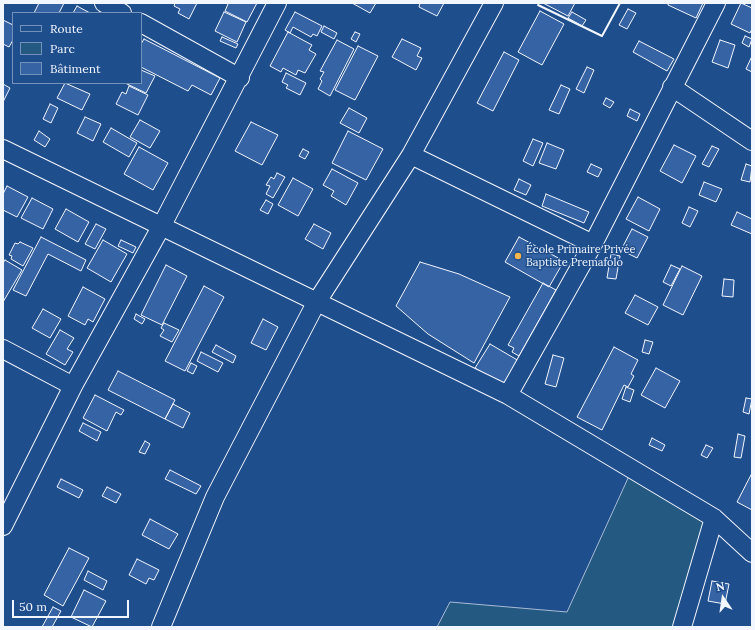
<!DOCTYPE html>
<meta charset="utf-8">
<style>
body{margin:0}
#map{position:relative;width:755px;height:630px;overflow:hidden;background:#1f4e8c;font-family:Lora,serif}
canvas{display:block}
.frame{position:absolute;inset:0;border:4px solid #f2f6ff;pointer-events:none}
.legend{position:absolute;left:12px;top:12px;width:130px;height:72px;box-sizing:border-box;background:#1f4e8c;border:1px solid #7391ba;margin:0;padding:5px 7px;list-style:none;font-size:12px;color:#f2f6ff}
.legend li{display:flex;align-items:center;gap:8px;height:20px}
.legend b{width:20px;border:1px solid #7391ba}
.north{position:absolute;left:703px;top:578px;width:40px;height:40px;-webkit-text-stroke:3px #1f4e8c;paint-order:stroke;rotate:347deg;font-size:11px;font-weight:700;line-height:16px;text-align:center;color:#f2f6ff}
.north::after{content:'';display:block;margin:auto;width:14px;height:18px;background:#f2f6ff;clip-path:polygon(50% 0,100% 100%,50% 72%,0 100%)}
.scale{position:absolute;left:12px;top:600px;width:117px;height:18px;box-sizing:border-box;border:2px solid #f2f6ff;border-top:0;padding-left:5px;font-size:12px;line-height:14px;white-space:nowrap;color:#f2f6ff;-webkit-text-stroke:3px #1f4e8c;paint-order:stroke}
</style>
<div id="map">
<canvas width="755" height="630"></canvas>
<div class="frame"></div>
<ul class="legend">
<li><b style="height:5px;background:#1f4e8c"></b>Route</li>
<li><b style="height:11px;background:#245a82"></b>Parc</li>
<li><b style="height:11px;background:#3563a3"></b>Bâtiment</li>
</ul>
<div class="north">N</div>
<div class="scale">50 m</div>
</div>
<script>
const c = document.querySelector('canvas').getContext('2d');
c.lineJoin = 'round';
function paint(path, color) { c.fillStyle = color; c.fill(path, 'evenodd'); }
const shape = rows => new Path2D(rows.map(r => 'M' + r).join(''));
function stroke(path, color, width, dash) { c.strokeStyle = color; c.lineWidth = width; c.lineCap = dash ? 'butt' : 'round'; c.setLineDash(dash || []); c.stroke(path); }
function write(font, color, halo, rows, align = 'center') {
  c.font = font + ' Lora,serif'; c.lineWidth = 3; c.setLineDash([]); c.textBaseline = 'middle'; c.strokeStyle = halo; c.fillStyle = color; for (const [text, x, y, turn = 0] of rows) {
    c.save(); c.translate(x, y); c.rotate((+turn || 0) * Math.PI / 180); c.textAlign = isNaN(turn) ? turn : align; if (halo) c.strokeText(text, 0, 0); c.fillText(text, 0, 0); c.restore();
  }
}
const green = shape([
 [629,476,704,521,673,627,437,627,450,602,567,612,629,476]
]);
paint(green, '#245a82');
stroke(green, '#a8bbd7', 1);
const building = shape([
 [39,3,64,3,59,13,34,13,39,3],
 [175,3,197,3,189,19,178,13,180,9,174,6,175,3],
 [225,3,257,3,247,22,225,11,228,4,225,3],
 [352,3,376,3,370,13,352,3],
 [420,3,444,3,437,16,419,7,420,3],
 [543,3,575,3,568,16,543,3],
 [668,3,703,3,696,18,668,5,668,3],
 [741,3,752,8,752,29,750,33,731,24,741,3],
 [77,6,90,13,73,13,77,6],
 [628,9,636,13,627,29,619,25,628,9],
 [540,11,564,24,542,65,518,52,540,11],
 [224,12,246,22,237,42,215,31,224,12],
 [295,12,322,26,317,36,313,34,311,37,293,27,290,33,285,30,295,12],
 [572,12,586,20,582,26,568,18,572,12],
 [3,20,13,25,13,40,9,47,3,44,3,20],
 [324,26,337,33,334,39,321,32,324,26],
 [288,32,312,45,309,50,316,54,305,73,298,70,296,75,283,68,281,72,270,66,288,32],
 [355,32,360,34,356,42,351,39,355,32],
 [745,36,752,39,749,47,742,43,745,36],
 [222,37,238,44,236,48,220,41,222,37],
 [144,39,220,78,211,95,192,85,188,91,141,67,141,44,144,39],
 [402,39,421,48,417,56,422,58,416,70,392,57,402,39],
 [337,40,354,49,330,96,318,89,322,81,320,79,324,72,320,71,337,40],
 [720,40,735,45,728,68,712,62,720,40],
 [639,41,674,59,667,71,633,52,639,41],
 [358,46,378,56,355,100,335,90,358,46],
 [504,52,519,60,493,111,477,103,504,52],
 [752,56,752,72,746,69,752,56],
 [587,67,594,70,584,93,576,89,587,67],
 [141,70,155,76,146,93,125,83,141,83,141,70],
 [286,73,306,83,300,95,286,88,288,85,282,82,286,73],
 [65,83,90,94,82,110,57,98,65,83],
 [3,84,10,88,3,102,3,84],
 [561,85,570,89,559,114,549,110,561,85],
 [129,86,148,95,138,115,116,104,122,92,126,94,129,86],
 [606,98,614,102,610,108,603,104,606,98],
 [50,104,58,108,51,123,43,119,50,104],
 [349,108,367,118,359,133,340,123,349,108],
 [630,109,640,114,637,121,627,116,630,109],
 [85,117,101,124,93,141,77,133,85,117],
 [140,120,160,131,150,148,130,137,140,120],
 [251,122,278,135,262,165,235,151,251,122],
 [111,128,137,143,129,157,103,142,111,128],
 [39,131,50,139,45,147,34,140,39,131],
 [348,131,383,149,366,180,332,163,348,131],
 [533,139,543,143,533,166,523,161,533,139],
 [547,143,564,150,556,169,539,163,547,143],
 [674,145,696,156,682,183,660,171,674,145],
 [712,146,719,149,709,167,702,164,712,146],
 [139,147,168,163,153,190,124,174,139,147],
 [303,149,309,152,305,159,299,156,303,149],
 [591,164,602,169,598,177,587,172,591,164],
 [746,164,752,166,750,182,741,180,746,164],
 [332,169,358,183,346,205,331,196,334,191,323,185,332,169],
 [277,173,285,177,273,198,266,194,270,186,266,185,271,177,274,179,277,173],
 [293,178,313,189,298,216,278,205,293,178],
 [519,179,531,185,526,195,514,190,519,179],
 [704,182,722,189,716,202,699,195,704,182],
 [7,186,28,197,17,217,3,210,3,194,7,186],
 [546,194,589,212,584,223,542,206,546,194],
 [638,197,660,209,649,231,626,219,638,197],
 [32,198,53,209,43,229,21,218,32,198],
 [266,200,273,204,268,214,260,210,266,200],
 [689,207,698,211,690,227,682,223,689,207],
 [66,209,89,222,78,242,55,229,66,209],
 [737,212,752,219,752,234,731,225,737,212],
 [96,224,106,229,95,249,85,244,96,224],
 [314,224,331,233,323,249,305,239,314,224],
 [632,229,648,237,637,258,621,250,632,229],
 [41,237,86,260,81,271,48,254,26,296,13,290,41,237],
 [519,237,564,261,549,287,505,262,519,237],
 [103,240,127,254,111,282,87,268,103,240],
 [121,240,136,247,133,253,118,246,121,240],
 [20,242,33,248,23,266,11,259,12,256,9,255,15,243,18,244,20,242],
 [611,254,620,256,616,279,607,278,611,254],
 [5,260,22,270,3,302,3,263,5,260],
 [420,262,459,274,510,297,474,363,428,334,396,306,420,262],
 [166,265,187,276,162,325,141,315,166,265],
 [671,265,680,269,671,286,663,282,671,265],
 [682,266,702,276,683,315,663,305,682,266],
 [724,279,734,280,733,297,722,296,724,279],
 [543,283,556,290,519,356,512,352,514,348,508,345,543,283],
 [204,286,224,297,185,371,165,361,204,286],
 [83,287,105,299,93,322,88,319,85,325,68,316,83,287],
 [635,295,658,307,648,325,625,313,635,295],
 [43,309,61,319,50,338,32,328,43,309],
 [136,314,145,319,142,324,134,319,136,314],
 [263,319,278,327,266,350,251,343,263,319],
 [164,323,179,330,172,342,160,336,164,330,161,328,164,323],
 [60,330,74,338,67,349,73,352,65,365,46,354,60,330],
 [645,340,653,342,649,354,642,352,645,340],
 [490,344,519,361,504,386,475,368,490,344],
 [216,345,236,356,233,363,212,352,216,345],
 [614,347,638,360,631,374,634,376,628,387,624,385,602,430,577,417,614,347],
 [201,352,223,363,218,372,197,361,201,352],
 [553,355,564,358,556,387,545,384,553,355],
 [191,363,197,366,193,374,187,371,191,363],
 [656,368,680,381,665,408,641,395,656,368],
 [118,371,175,400,165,419,108,390,118,371],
 [626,387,634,390,630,402,622,399,626,387],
 [95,395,124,410,121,415,116,412,107,431,83,418,95,395],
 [746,398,752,399,749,414,743,412,746,398],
 [173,404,190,413,183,428,165,419,173,404],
 [83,423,101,432,97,441,79,431,83,423],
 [738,434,745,436,741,458,734,457,738,434],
 [652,438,665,445,662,451,649,445,652,438],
 [145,441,150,444,145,454,139,452,145,441],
 [706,445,713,448,707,458,701,455,706,445],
 [170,470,201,486,196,494,165,479,170,470],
 [752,473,752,510,737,502,752,473],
 [61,479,83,490,79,498,57,487,61,479],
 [107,487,121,494,116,503,102,496,107,487],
 [150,519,178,534,169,549,142,535,150,519],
 [69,548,89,558,63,606,44,595,69,548],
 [137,559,159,570,154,580,149,578,146,584,129,575,137,559],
 [88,571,107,581,103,590,84,580,88,571],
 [712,581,729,584,725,604,708,601,712,581],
 [84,590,106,601,92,627,71,617,84,590],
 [53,607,61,611,52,627,42,627,53,607]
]);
paint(building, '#3563a3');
stroke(building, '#f2f6ff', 1);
const minor = shape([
 [104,3,122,13],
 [141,23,240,78],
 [672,87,752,141],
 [3,149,508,395,714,518,752,553],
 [411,155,593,244],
 [3,349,73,386],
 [508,395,593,244,716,3],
 [3,526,73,386,161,227,277,3],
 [161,627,215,497,316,303,411,155,494,3],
 [682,627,714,518]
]);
stroke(minor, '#f2f6ff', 20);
stroke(minor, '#1f4e8c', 18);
stroke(shape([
 [538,5,602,36,620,3]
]), '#f2f6ff', 2);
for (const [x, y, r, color] of [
 [518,256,4,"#ffb74d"]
]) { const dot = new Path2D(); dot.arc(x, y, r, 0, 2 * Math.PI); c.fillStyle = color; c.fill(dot); stroke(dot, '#1f4e8c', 1.5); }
write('11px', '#f2f6ff', '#1f4e8c', [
 ["École Primaire Privée",526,250],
 ["Baptiste Premafolo",526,263]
], 'left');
</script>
